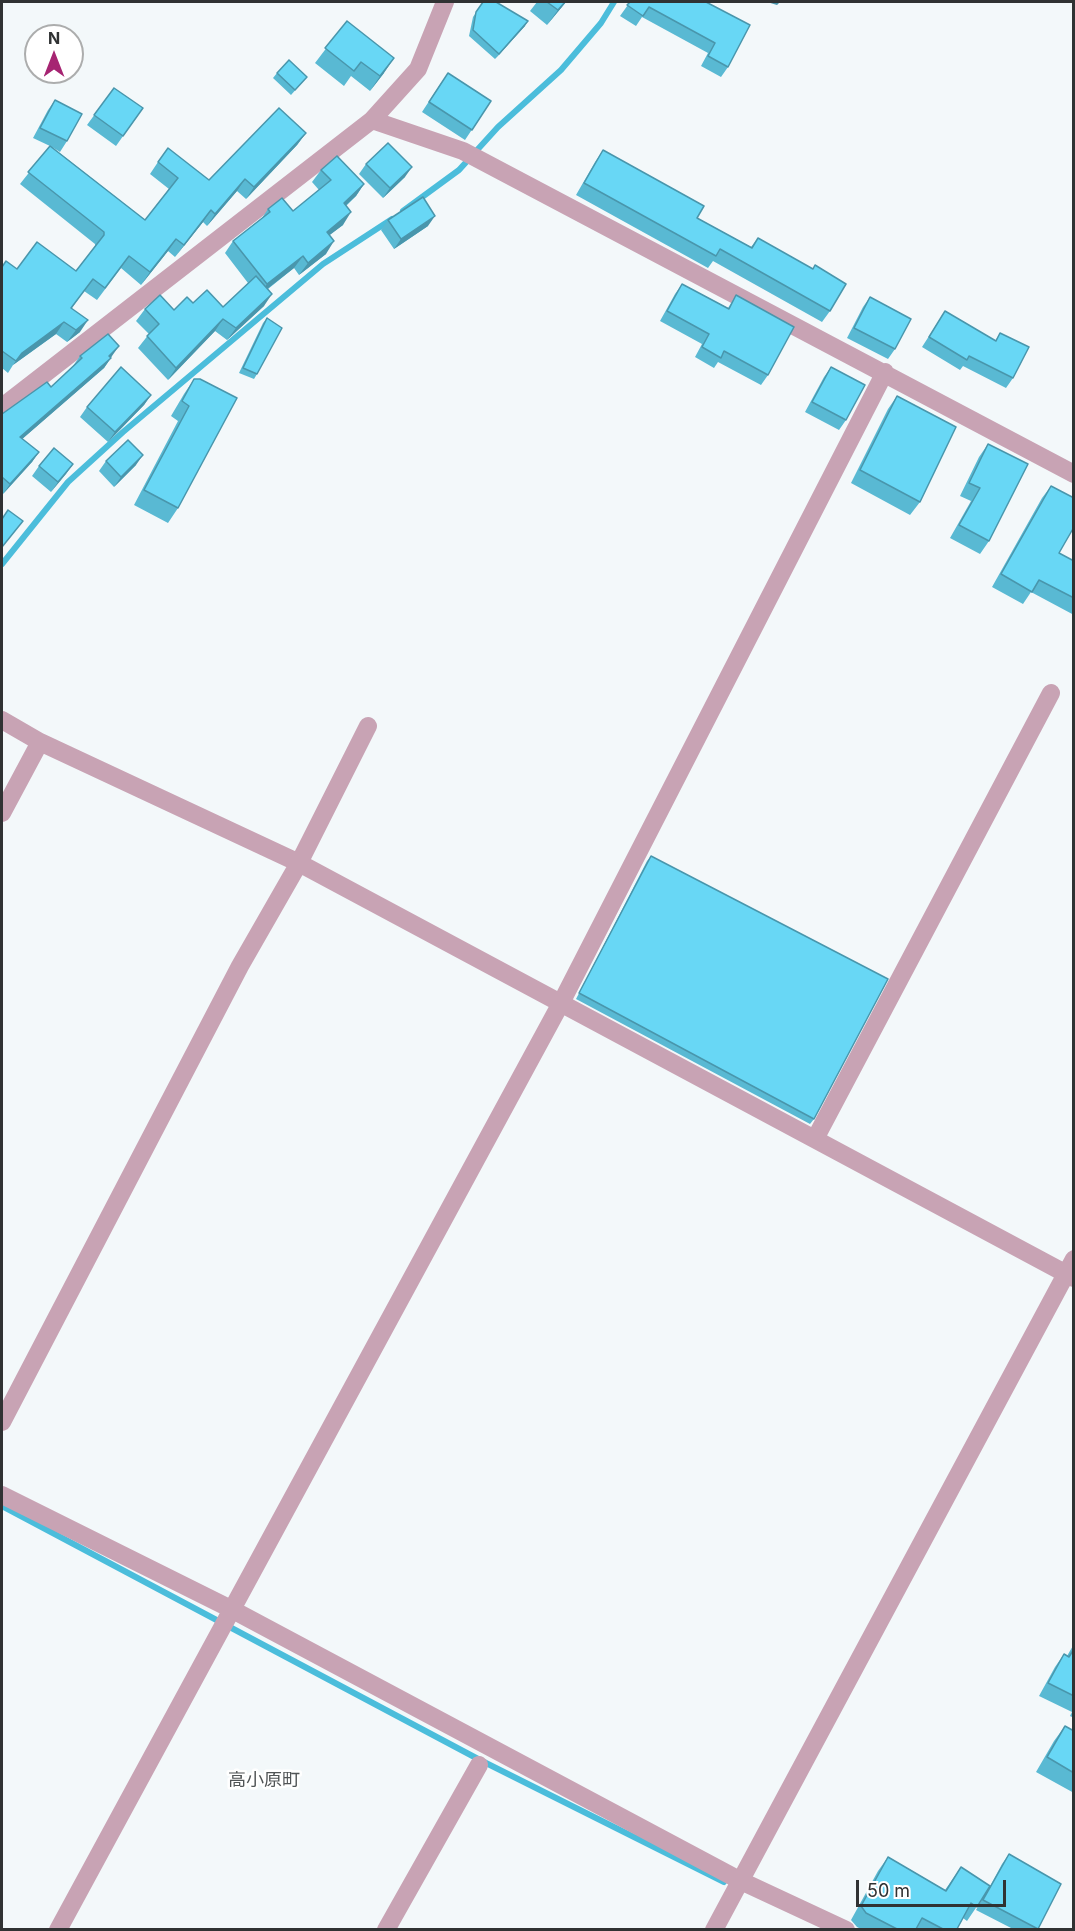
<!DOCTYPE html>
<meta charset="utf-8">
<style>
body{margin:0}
#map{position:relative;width:1075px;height:1931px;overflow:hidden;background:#f3f8fa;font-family:Inter,sans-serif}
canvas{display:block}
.frame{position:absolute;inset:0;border:3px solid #303233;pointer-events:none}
.north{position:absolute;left:24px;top:24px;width:60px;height:60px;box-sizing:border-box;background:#fff;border:2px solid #acadad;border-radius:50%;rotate:0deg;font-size:16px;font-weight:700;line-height:24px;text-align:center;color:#303233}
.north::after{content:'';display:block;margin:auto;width:21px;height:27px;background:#a62472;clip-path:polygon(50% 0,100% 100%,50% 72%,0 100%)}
.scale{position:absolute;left:856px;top:1880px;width:150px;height:27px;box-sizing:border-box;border:3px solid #303233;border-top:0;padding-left:8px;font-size:18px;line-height:21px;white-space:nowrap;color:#303233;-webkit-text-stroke:4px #fff;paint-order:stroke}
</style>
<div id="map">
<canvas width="1075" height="1931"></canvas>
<div class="frame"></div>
<div class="north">N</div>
<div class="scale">50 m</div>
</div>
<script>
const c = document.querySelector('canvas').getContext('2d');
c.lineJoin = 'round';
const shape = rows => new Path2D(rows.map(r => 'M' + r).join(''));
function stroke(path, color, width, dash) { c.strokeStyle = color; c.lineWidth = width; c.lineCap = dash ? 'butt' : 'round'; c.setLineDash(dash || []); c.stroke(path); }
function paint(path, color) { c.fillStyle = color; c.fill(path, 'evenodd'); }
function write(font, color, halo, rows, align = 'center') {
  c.font = font + ' Inter,"Noto Sans JP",sans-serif'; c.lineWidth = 5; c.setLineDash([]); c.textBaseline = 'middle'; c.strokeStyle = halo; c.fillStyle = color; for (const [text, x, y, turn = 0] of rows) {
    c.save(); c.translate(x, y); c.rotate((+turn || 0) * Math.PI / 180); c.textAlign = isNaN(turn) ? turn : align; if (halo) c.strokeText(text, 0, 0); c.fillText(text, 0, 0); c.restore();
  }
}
stroke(shape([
 [403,211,459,170,498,127,561,70,601,23,614,2],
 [2,564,68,482,123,432,323,264,392,219],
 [2,1506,480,1760,724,1882]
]), '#4bbddb', 6);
stroke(shape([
 [372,120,463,151,1074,474],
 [2,407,372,120,418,69,445,2],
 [2,720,40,742,299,863,1074,1278],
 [2,813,40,742],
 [815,1139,1051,693],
 [2,1422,240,966,299,863,368,726],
 [2,1495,231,1609,741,1881,846,1930],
 [58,1930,561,1003,885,372],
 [386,1930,479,1765],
 [714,1930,1074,1259]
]), '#c8a3b4', 18);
paint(shape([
 [483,2,525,26,495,59,469,36,473,17],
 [537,2,566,2,547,25,530,11],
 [630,2,706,2,728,67,721,77,701,66,708,53,642,17,636,26,620,16],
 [347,21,384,73,370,91,351,76,344,86,315,63],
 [277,73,307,77,291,95,273,78],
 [441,83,491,101,465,140,422,112],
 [114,88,143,108,116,146,87,125],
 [55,100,67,141,60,152,52,147,145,220,169,189,150,174,158,162,209,180,306,133,297,145,246,199,237,191,207,226,203,222,175,257,168,251,141,285,121,268,97,300,84,291,72,308,80,332,67,342,56,334,13,365,8,373,2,368,2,267,17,269,76,271,95,246,95,244,20,184,50,146,33,138,48,110],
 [603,150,697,218,751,247,758,238,830,311,822,322,713,261,708,268,576,195,595,162],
 [366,164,405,177,383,198,359,174],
 [321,170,364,184,356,196,346,206,343,225,329,235,326,254,299,275,294,268,268,289,264,306,227,340,215,331,168,380,138,348,149,334,136,321,145,309,174,310,193,303,223,307,248,283,225,253,233,241,262,218,268,209,293,211,319,190,312,182],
 [388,220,428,226,394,249,381,230],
 [682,284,728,308,736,295,768,375,761,385,718,362,714,368,695,357,702,344,660,321,675,294],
 [870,297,895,349,888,359,847,338,863,307],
 [945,311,995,341,1000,333,1013,378,1006,388,963,366,960,370,922,347],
 [267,318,257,374,254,379,239,373,263,323],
 [80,356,112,356,104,368,22,439,39,452,32,462,3,494,2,493,2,414,51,387,73,366],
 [831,367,846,420,839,430,805,412,824,377],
 [194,379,178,508,168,523,134,505,178,421,171,416,184,394],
 [151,395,144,405,108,442,80,417,87,407],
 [897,396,920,502,910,515,851,483,888,409],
 [988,444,989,541,980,554,950,538,971,501,960,496,979,457],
 [106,461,136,465,114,487,99,471],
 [73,464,51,492,32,476,39,466],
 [1051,486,1059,553,1074,561,1074,615,1031,592,1023,604,992,587,1042,498],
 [651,856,814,1119,810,1124,576,999,647,861],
 [1074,1644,1074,1718,1070,1716,1072,1712,1039,1696,1055,1667,1064,1654,1067,1656],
 [1065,1726,1074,1731,1074,1793,1036,1772,1054,1741],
 [1009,1854,1061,1884,1037,1929,1013,1929,976,1910,988,1890,967,1921,963,1918,957,1929,861,1929,857,1927,851,1920,878,1871,888,1857,945,1890,961,1867,990,1886,1002,1864]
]), '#59b9d3');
paint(shape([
 [565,2,566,2,547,25,558,10],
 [767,2,780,2,777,5],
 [528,21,525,26,495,59,499,54],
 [394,58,384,73,370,91,380,76],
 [306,133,297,145,246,199,254,187],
 [412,167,405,177,383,198,390,188],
 [245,179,237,191,207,226,215,214],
 [364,184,356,196,335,215,344,203],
 [211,210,203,222,175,257,184,245],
 [351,212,343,225,318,244,327,232],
 [435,216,428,226,394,249,401,239],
 [176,239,168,251,141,285,150,272],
 [334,241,326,254,299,275,308,263],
 [303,256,294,268,258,296,267,284],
 [272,294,264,306,227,340,236,328],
 [223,319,215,331,168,380,176,368],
 [88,320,80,332,67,342,76,330],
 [64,322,56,334,13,365,22,353],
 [119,346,112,356,102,366,109,356],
 [111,358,104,368,13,447,20,437],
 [151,395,144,405,108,442,115,432],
 [39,452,32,462,3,494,10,484],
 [143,455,136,465,114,487,121,477],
 [73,464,66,474,51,492,58,482]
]), '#4996ac');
const building = shape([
 [483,2,496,2,528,21,499,54,473,30,476,12,483,2],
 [547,2,565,2,558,10,547,2],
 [630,2,706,2,750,25,728,67,708,56,715,43,649,7,643,16,627,5,630,2],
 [347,21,394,58,380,76,361,62,354,71,325,48,347,21],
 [289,60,307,77,295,90,277,73,289,60],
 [448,73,491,101,472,130,429,102,448,73],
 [114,88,143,108,123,136,94,115,114,88],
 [55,100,82,114,67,141,40,128,55,100],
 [279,108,306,133,254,187,245,179,215,214,211,210,184,245,176,239,150,272,129,256,105,288,93,279,71,308,88,320,76,330,64,322,22,353,16,361,2,351,2,267,6,261,17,269,37,242,76,271,104,235,104,232,28,172,50,146,145,220,178,178,158,162,168,148,209,180,279,108],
 [388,143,412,167,390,188,366,164,388,143],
 [603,150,704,206,697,218,752,248,758,238,813,269,815,265,846,284,830,311,720,249,716,256,584,183,603,150],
 [337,156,364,184,344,203,351,212,327,232,334,241,308,263,303,256,267,284,233,241,270,212,268,209,282,198,293,211,331,180,321,170,337,156],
 [423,197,435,216,401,239,388,220,423,197],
 [256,276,272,294,236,328,223,319,176,368,147,336,159,324,145,309,160,295,174,310,187,297,193,303,207,290,223,307,256,276],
 [682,284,729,309,736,295,794,327,768,375,724,351,721,358,702,347,709,334,667,311,682,284],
 [870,297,911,319,895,349,854,328,870,297],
 [945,311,996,341,1000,333,1029,347,1013,378,969,356,967,360,929,337,945,311],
 [267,318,282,328,257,374,243,368,267,318],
 [108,334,119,346,109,356,111,358,20,437,39,452,10,484,2,477,2,414,47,382,51,387,82,358,80,356,108,334],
 [121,367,151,395,115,432,87,407,121,367],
 [831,367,865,385,846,420,812,402,831,367],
 [194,379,200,379,237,398,178,508,144,490,189,406,182,401,194,379],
 [897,396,956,427,920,502,860,470,897,396],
 [128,440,143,455,121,477,106,461,128,440],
 [988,444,1028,464,989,541,959,525,980,488,969,483,988,444],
 [54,448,73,464,58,482,39,466,54,448],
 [1051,486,1074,498,1074,527,1059,553,1074,561,1074,598,1039,580,1032,592,1001,574,1051,486],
 [8,510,23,521,2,547,2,519,8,510],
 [651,856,888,979,814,1119,579,993,651,856],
 [1074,1649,1074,1696,1048,1683,1064,1654,1069,1657,1074,1649],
 [1065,1726,1074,1731,1074,1773,1047,1757,1065,1726],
 [1009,1854,1061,1884,1038,1929,983,1900,1009,1854],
 [888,1857,946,1891,961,1867,990,1886,977,1907,971,1903,957,1929,943,1929,922,1918,916,1929,897,1929,866,1913,861,1906,888,1857]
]);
paint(building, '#68d7f5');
stroke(building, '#4996ac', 1.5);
write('18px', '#505456', '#fff', [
 ["高小原町",264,1781]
]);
</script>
